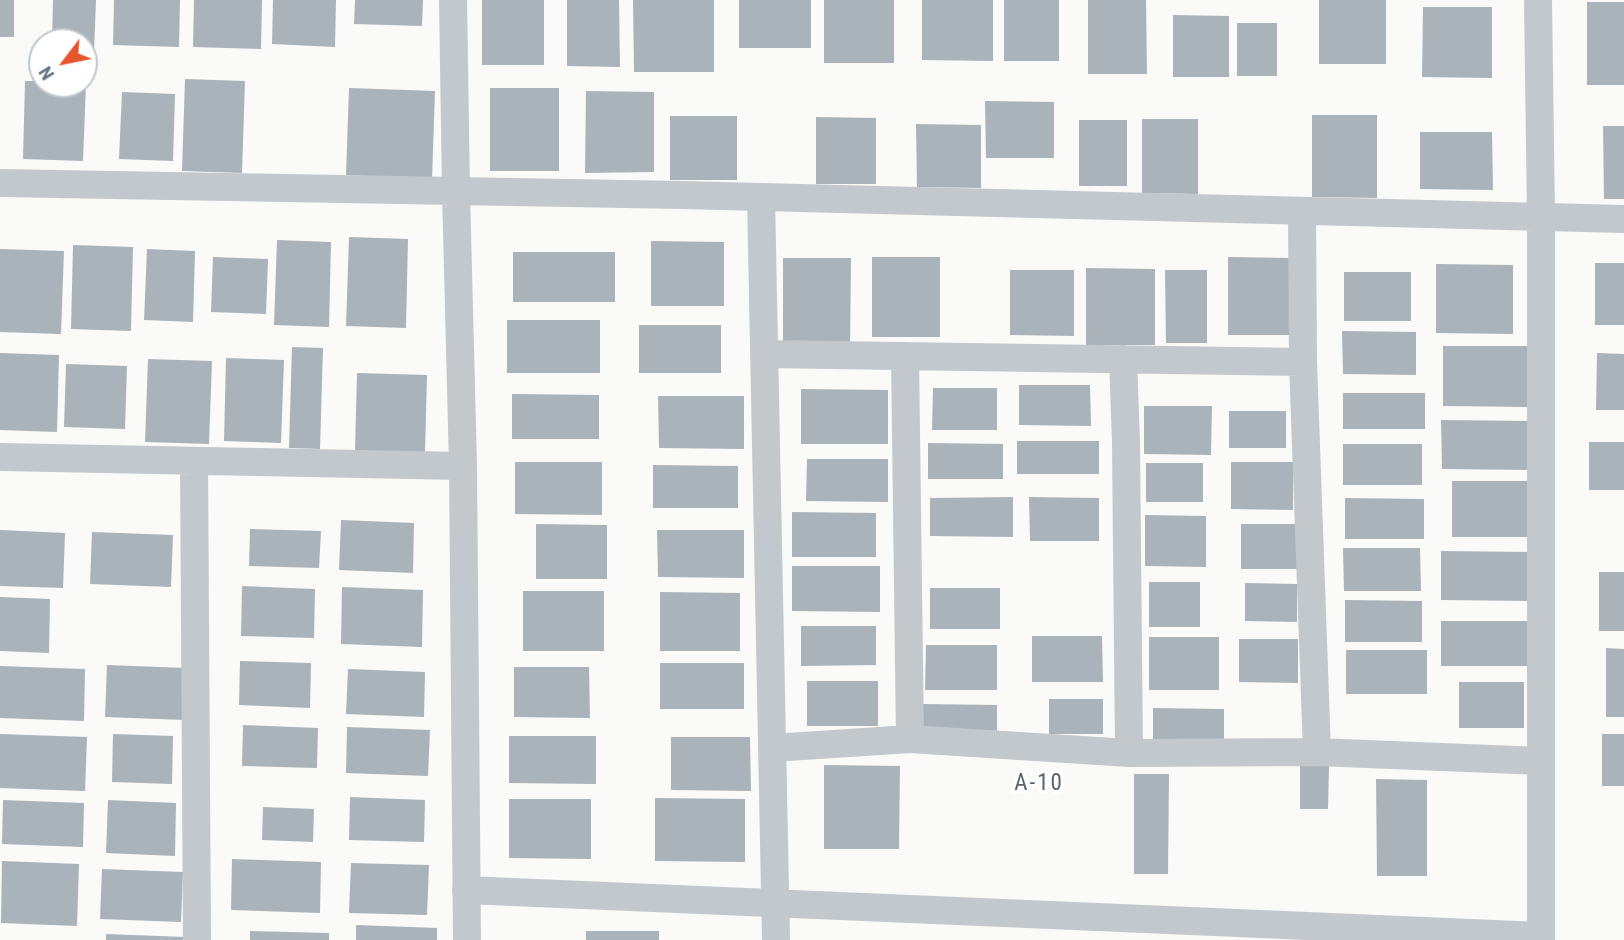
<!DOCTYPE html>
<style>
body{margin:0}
#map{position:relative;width:1624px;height:940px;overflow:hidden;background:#fafaf8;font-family:"Roboto Condensed",sans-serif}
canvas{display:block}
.north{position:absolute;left:28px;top:28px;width:70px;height:70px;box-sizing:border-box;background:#fff;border:2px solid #c1c8cd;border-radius:50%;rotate:238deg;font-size:19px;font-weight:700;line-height:28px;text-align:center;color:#657683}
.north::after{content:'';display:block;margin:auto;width:24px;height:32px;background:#e4572e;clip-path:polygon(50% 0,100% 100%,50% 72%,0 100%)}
</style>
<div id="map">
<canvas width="1624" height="940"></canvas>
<div class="north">N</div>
</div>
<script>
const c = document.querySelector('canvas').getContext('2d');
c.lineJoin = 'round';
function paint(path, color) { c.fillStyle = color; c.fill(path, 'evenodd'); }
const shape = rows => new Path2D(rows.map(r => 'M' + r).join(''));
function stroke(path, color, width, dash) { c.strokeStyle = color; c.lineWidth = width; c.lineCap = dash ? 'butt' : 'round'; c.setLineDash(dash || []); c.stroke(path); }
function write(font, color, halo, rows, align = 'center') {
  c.font = font + ' "Roboto Condensed",sans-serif'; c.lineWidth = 7; c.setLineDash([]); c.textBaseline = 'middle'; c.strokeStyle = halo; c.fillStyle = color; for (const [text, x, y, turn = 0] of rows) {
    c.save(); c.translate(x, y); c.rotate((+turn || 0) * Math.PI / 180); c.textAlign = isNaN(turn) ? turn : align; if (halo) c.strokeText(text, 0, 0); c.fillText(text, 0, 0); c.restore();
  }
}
paint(shape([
 [0,0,14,0,14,37,0,37],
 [53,0,96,0,94,52,84,52,84,42,52,42],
 [114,0,180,0,179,47,113,45],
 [194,0,262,0,261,49,193,47],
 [273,0,336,0,335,47,272,44],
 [355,0,423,0,422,26,354,24],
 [482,0,544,0,544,65,482,65],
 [567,0,619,0,620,67,567,66],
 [633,0,714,0,714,72,634,72],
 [739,0,811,0,811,48,739,48],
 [824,0,894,0,894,63,824,63],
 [922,0,993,0,993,61,922,60],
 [1004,0,1059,0,1059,61,1004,61],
 [1088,0,1146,0,1147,74,1088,74],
 [1319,0,1386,0,1386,64,1319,64],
 [1587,2,1624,2,1624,85,1587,85],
 [1423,7,1492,7,1492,78,1422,77],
 [1173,15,1229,16,1229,77,1173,77],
 [1237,23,1277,23,1277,76,1237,76],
 [185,79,245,81,242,173,182,171],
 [25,81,42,81,42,84,86,84,83,161,23,159],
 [349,88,435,91,432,179,346,175],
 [490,88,559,88,559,171,490,171],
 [586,91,654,92,654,172,585,173],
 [122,92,175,94,173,161,119,159],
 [985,101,1054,102,1054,158,986,158],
 [1312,115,1377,115,1377,198,1312,197],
 [670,116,737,116,737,180,670,180],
 [816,117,876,118,876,184,816,184],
 [1142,119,1198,119,1198,194,1142,193],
 [1079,120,1127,120,1127,186,1079,186],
 [916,124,981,125,981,188,917,187],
 [1603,126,1624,126,1624,199,1604,199],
 [1420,132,1492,132,1493,190,1420,189],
 [349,237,408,239,406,328,346,326],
 [277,240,331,242,329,327,274,325],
 [651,241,724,242,724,306,651,306],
 [73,245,133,247,131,331,71,329],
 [0,249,64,251,61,334,0,332],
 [147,249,195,251,193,322,144,320],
 [513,252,615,252,615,302,513,302],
 [213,257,268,259,266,314,211,312],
 [872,257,940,257,940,337,872,337],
 [1228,257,1292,258,1292,335,1228,335],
 [783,258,851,258,850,348,783,347],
 [1595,263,1624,263,1624,325,1595,325],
 [1436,264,1513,265,1513,334,1436,333],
 [1086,268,1155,269,1155,345,1086,345],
 [1010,270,1074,270,1074,336,1010,335],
 [1165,270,1207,270,1207,343,1166,343],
 [1344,272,1411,272,1411,321,1344,321],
 [507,320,600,320,600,373,507,373],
 [639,325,721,325,721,373,639,373],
 [1342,331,1416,332,1416,375,1343,374],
 [1443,346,1528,346,1528,407,1443,406],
 [292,347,323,348,320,449,289,448],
 [0,353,59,355,57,432,0,430],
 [1597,353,1624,354,1624,410,1596,410],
 [226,358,284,360,281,443,224,441],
 [148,359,212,361,209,444,145,442],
 [66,364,127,366,125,429,64,427],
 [357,373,427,375,425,453,355,451],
 [1019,385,1090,385,1091,426,1019,425],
 [933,388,997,388,997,430,932,430],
 [801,389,888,390,888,444,801,444],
 [1343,393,1425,393,1425,429,1343,429],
 [512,394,599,395,599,439,512,439],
 [658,396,744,396,744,449,659,448],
 [1144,406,1212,406,1211,455,1144,454],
 [1229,411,1286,411,1286,448,1229,448],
 [1441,420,1533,421,1534,470,1442,469],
 [1017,441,1099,441,1099,474,1017,474],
 [1589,442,1624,442,1624,490,1589,490],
 [928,443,1003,444,1003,479,928,479],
 [1343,444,1422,444,1422,485,1343,485],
 [807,459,888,459,888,502,806,501],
 [515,462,602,462,602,515,515,514],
 [1231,462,1293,462,1293,510,1231,509],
 [1146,463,1203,463,1203,502,1146,502],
 [653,465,738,466,738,508,653,508],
 [1452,481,1529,481,1529,537,1452,537],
 [1013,497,1013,537,930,536,930,498],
 [1029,497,1099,498,1099,541,1030,541],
 [1345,498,1424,499,1424,539,1345,539],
 [792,512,876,513,876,557,792,557],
 [1145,515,1206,516,1206,567,1145,566],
 [341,520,414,523,413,573,339,570],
 [536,524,607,525,607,579,536,579],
 [1241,524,1299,524,1299,569,1241,569],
 [250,529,321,531,319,568,249,566],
 [0,530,65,533,63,588,0,586],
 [657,530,744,530,744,578,658,577],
 [92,532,173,535,171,587,90,584],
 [1343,548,1420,548,1421,591,1344,591],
 [1441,551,1530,552,1531,601,1441,600],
 [792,566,880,566,880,612,792,611],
 [1599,572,1624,572,1624,631,1599,631],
 [1149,582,1200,582,1200,627,1149,627],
 [1245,583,1297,584,1297,622,1245,621],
 [242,586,315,589,314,638,241,636],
 [342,587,423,590,422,647,341,644],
 [930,588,1000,588,1000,629,930,629],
 [523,591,604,591,604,651,523,651],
 [660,592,740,593,740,651,660,651],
 [0,597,50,599,49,653,0,651],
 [1345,600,1422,601,1422,642,1345,642],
 [1441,621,1535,621,1535,666,1441,666],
 [801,626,876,626,876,665,801,666],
 [1032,636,1102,636,1103,682,1032,682],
 [1149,637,1219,637,1219,690,1149,690],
 [1239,639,1298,639,1298,683,1239,682],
 [926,645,997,645,997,690,925,690],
 [1606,648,1624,649,1624,717,1606,717],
 [1346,650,1427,650,1427,694,1346,694],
 [240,661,311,663,310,708,239,705],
 [660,663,744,663,744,709,660,709],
 [107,665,186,668,185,720,105,717],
 [0,666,85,669,84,721,0,718],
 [514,667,589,667,590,718,514,717],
 [348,669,425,672,424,717,346,714],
 [807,681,878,681,878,726,807,726],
 [1459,682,1524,682,1524,728,1459,728],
 [1049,699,1103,699,1103,734,1049,734],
 [923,704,997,705,997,733,923,733],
 [1153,708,1224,709,1224,744,1153,744],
 [243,725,318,728,317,768,242,766],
 [347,727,430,730,428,776,346,773],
 [0,734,87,737,85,791,0,788],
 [113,734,173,736,172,784,112,782],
 [1602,734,1624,734,1624,786,1602,786],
 [509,736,596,736,596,784,509,783],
 [671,737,750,737,751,791,671,790],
 [824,765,900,766,899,849,824,849],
 [1300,766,1329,766,1328,809,1300,809],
 [1134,774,1169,774,1168,874,1134,874],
 [1376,779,1427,780,1427,876,1377,876],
 [350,797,425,800,424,842,349,840],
 [655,798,745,799,745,862,655,861],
 [509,799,591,799,591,859,509,858],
 [3,800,84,803,83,847,2,844],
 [108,800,176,803,175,856,106,853],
 [263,807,314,809,313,842,262,840],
 [232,859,321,862,320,913,231,910],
 [2,861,79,864,77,926,1,923],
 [351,863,429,865,427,915,349,913],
 [102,869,183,872,181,922,100,919],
 [356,925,437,928,437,940,356,940],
 [250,931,329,933,329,940,250,940],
 [586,931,659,931,659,940,586,940],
 [106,934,185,937,185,940,106,940]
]), '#aab3b9');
stroke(shape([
 [1538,0,1541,217,1541,761],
 [0,183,683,195,1624,219],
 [761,197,776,940],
 [1302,211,1303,362,1317,752],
 [765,354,1303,362],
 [905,356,910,739],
 [1123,359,1126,442,1129,753],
 [0,457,463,466,456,191,453,0],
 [194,461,197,940],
 [463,466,467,940],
 [772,748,910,739,1129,753,1317,752,1541,761,1541,940],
 [466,890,1541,936]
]), '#c3c8cc', 28);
c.letterSpacing = '2px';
write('23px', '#57646e', '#fff', [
 ["A-10",1039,784]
]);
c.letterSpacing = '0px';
</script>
